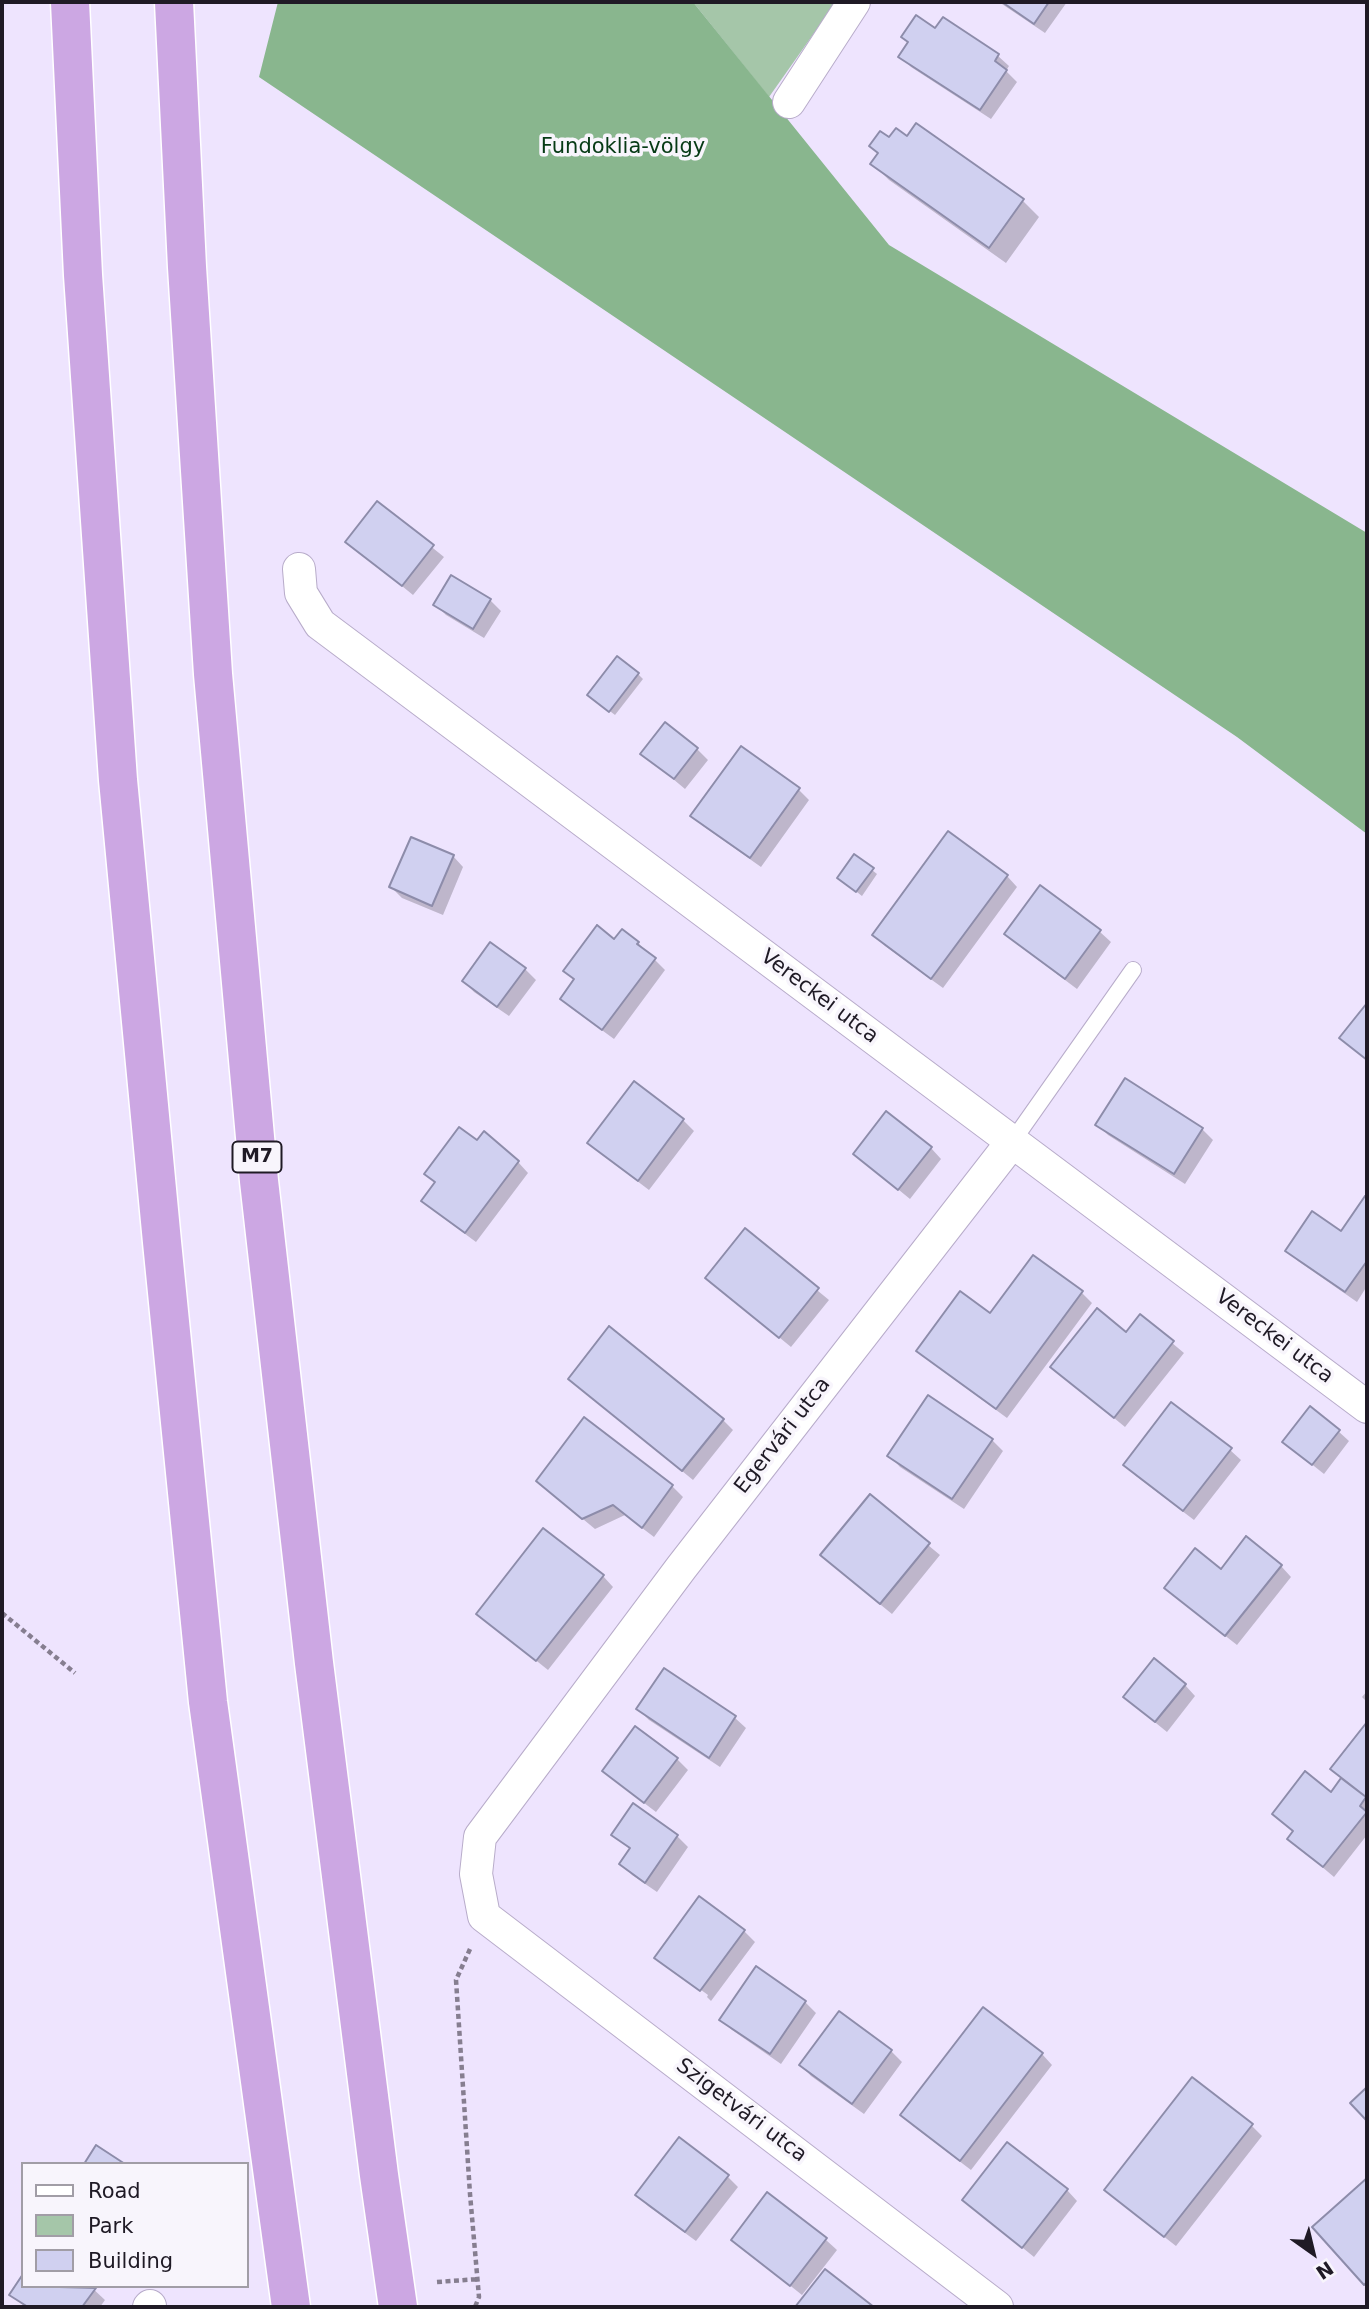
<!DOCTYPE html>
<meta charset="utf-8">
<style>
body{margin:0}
#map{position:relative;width:1369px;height:2309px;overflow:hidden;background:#eee4fe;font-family:"DejaVu Sans",sans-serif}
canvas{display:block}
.frame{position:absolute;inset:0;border:4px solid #1f1a25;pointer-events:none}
.legend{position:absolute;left:21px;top:2162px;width:228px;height:126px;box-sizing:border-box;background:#f8f5fc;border:2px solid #a19da6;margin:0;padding:9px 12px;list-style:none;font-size:21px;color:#1f1a25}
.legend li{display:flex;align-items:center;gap:14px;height:35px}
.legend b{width:35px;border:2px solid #a19da6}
.north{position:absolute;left:1278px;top:2218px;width:70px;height:70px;-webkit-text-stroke:5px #f8f5fc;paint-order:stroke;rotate:146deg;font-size:19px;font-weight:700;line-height:28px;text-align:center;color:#1f1a25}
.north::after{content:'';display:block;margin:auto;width:24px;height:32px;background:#1f1a25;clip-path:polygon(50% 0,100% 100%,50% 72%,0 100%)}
</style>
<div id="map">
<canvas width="1369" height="2309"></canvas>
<div class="frame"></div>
<ul class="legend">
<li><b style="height:9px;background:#fff"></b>Road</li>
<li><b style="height:19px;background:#a5c6a9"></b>Park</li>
<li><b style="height:19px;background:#d0d0f0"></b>Building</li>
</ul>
<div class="north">N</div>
</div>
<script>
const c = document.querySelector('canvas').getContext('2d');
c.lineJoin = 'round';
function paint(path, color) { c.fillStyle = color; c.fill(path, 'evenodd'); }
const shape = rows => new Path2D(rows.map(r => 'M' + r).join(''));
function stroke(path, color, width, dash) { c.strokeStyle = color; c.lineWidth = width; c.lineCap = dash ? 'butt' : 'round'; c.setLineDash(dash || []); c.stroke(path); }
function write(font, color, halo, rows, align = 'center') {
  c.font = font + ' "DejaVu Sans",sans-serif'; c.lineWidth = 7; c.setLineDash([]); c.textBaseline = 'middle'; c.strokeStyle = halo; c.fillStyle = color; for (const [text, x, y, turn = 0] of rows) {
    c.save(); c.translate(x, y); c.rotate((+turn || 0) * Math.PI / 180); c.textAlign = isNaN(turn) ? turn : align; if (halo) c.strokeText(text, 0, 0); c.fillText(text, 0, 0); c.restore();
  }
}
paint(shape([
 [693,2,836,2,769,97]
]), '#a5c6a9');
paint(shape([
 [278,2,693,2,889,245,1367,533,1367,834,1237,737,259,77]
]), '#89b68e');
paint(shape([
 [999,2,1067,2,1045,33],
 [943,19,998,56,1009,66,1006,71,1017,82,991,119,911,67,901,56,909,43,903,37,935,31],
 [890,139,1023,201,1039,217,1006,263,889,180,873,164],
 [377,503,444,557,413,595,348,542],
 [452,577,490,600,501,611,484,638,446,615,435,604],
 [638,674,643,679,615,715,594,699],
 [697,749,708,760,685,789,642,753],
 [799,790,809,800,761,867,703,826,693,815],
 [453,856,463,867,443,915,402,898,391,887],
 [872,870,877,874,862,896,844,882],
 [1007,876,1017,887,943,988,885,946,874,935],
 [1041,888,1100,932,1111,942,1077,989,1017,944,1006,933],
 [622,931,638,943,665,970,614,1039,573,1009,563,999,575,981,565,971,615,941],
 [525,969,536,980,509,1016,474,992,464,981],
 [1125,1080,1202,1129,1213,1140,1185,1184,1108,1135,1097,1124],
 [683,1120,694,1131,649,1190,600,1153,590,1143],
 [477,1143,518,1162,528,1173,476,1242,434,1211,423,1201,436,1184,426,1174],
 [931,1148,941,1159,910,1199,855,1154],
 [1366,1199,1367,1286,1357,1302,1298,1261,1287,1250,1341,1234],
 [745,1231,829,1300,791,1347,707,1278],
 [1033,1257,1082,1293,1092,1303,1007,1418,929,1361,918,1350,990,1316],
 [1140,1316,1184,1353,1125,1427,1052,1367,1127,1334],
 [570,1379,723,1420,733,1430,693,1480],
 [928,1398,992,1440,1003,1451,964,1509,900,1467,890,1456],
 [1338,1431,1349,1441,1324,1474,1284,1442],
 [1230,1450,1241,1460,1194,1520,1136,1476,1125,1465],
 [672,1486,683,1497,654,1537,625,1515,595,1529,549,1491],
 [870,1497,940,1555,892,1614,833,1566],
 [1281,1566,1291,1577,1237,1645,1177,1598],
 [603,1576,613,1587,548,1670,478,1614],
 [1185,1685,1195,1696,1167,1732,1136,1707],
 [1367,1691,1367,1702,1362,1697],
 [638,1709,735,1718,746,1728,720,1767,649,1720],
 [1367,1725,1367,1835,1334,1877,1289,1839,1294,1832,1274,1814,1331,1794,1343,1780,1332,1769],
 [635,1729,677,1759,688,1770,656,1812,615,1781,604,1771],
 [634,1805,677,1836,688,1847,657,1892,632,1875,622,1864,631,1850,613,1835],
 [744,1931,755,1942,711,2001,707,1997,708,1995,666,1964,666,1967,656,1957],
 [805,2002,816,2013,781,2064,732,2030,721,2020],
 [839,2013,891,2051,902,2062,864,2114,811,2076,801,2065],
 [1042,2054,1052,2065,971,2170,913,2126,902,2115],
 [1251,2125,1262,2136,1176,2246,1117,2200],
 [727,2176,738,2187,696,2241,648,2206,638,2195],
 [1367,2180,1367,2286,1315,2227],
 [1067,2190,1077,2201,1034,2257,964,2200],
 [768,2195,826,2240,837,2250,802,2295,733,2240],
 [23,2286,90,2286,105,2300,100,2307,25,2307,11,2294]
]), '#0003');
const building = shape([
 [1002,2,1049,2,1034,24,1002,2],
 [916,15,935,28,943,17,999,54,995,61,1007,70,980,110,898,57,908,42,901,37,916,15],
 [916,123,1024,199,989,248,870,164,878,153,869,146,880,131,889,137,896,128,907,136,916,123],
 [377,501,434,545,402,586,345,542,377,501],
 [451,575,491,599,473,629,433,605,451,575],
 [617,656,639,673,609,712,587,695,617,656],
 [665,722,698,748,674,779,640,754,665,722],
 [741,746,800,788,750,858,690,816,741,746],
 [948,831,1008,875,931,979,872,935,948,831],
 [411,837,454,855,432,906,389,887,411,837],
 [854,854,874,868,856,892,837,878,854,854],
 [1040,885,1101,930,1065,979,1004,934,1040,885],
 [597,925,614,939,622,929,639,942,637,944,656,958,602,1030,560,999,574,979,563,971,597,925],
 [490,942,526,968,497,1007,462,981,490,942],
 [1367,1003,1367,1060,1339,1038,1367,1003],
 [1125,1078,1203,1128,1174,1174,1095,1125,1125,1078],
 [634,1081,684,1119,638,1181,587,1143,634,1081],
 [886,1111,932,1147,898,1190,853,1154,886,1111],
 [459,1127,477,1140,484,1131,519,1161,465,1233,421,1201,435,1182,424,1174,459,1127],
 [1365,1196,1367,1198,1367,1261,1345,1292,1285,1251,1312,1211,1341,1231,1365,1196],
 [745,1228,819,1288,779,1338,705,1278,745,1228],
 [1033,1255,1083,1291,996,1409,916,1351,960,1291,990,1313,1033,1255],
 [1097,1308,1126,1332,1140,1314,1174,1341,1114,1418,1050,1367,1097,1308],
 [609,1326,724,1419,682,1471,568,1379,609,1326],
 [928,1395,993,1439,952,1499,887,1456,928,1395],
 [1171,1402,1232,1448,1183,1511,1123,1465,1171,1402],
 [1310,1406,1340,1430,1312,1465,1282,1442,1310,1406],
 [584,1417,673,1485,642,1528,613,1505,582,1519,536,1481,584,1417],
 [870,1494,930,1543,880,1604,820,1555,870,1494],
 [543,1528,604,1575,536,1661,476,1614,543,1528],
 [1246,1536,1282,1565,1225,1636,1164,1588,1195,1548,1221,1569,1246,1536],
 [1154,1658,1186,1684,1155,1722,1123,1697,1154,1658],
 [664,1668,736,1716,709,1758,636,1709,664,1668],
 [1367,1722,1367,1796,1366,1797,1330,1769,1367,1722],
 [635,1726,678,1758,644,1803,602,1771,635,1726],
 [1305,1771,1331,1792,1341,1778,1366,1797,1360,1806,1367,1812,1323,1867,1287,1839,1293,1831,1272,1814,1305,1771],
 [633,1803,678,1835,645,1883,619,1864,630,1848,611,1835,633,1803],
 [699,1896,745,1930,700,1991,654,1958,699,1896],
 [756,1966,806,2001,770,2054,719,2020,756,1966],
 [983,2007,1043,2053,960,2161,900,2115,983,2007],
 [839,2011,892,2050,852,2104,799,2065,839,2011],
 [1192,2077,1253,2124,1164,2237,1104,2190,1192,2077],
 [1367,2087,1367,2121,1350,2103,1367,2087],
 [679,2137,729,2175,685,2232,635,2195,679,2137],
 [1007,2142,1068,2189,1022,2248,962,2200,1007,2142],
 [96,2145,125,2164,84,2164,96,2145],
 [1367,2178,1367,2282,1364,2285,1312,2227,1367,2178],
 [767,2192,827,2238,790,2286,731,2240,767,2192],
 [825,2269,874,2307,795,2307,825,2269],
 [23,2274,23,2286,96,2288,82,2307,28,2307,9,2295,23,2274]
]);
paint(building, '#d0d0f0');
stroke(building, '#8d8caa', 2);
const lane = shape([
 [1012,1142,1133,970]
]);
const street = shape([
 [789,102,854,2],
 [299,569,301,593,320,624,1367,1407],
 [149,2307,150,2306],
 [997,2307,484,1916,476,1874,480,1837,681,1568,1012,1142]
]);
const highway = shape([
 [70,2,83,275,118,780,162,1242,208,1702,291,2307],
 [174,2,187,267,213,674,259,1181,314,1663,379,2175,398,2307]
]);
stroke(lane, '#b8acca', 18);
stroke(street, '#b8acca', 34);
stroke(highway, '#fff', 41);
stroke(shape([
 [2,1613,75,1673],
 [470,1949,456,1980,470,2194,479,2297,475,2307],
 [437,2282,478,2279]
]), '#867e90', 4.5, [5, 3.5]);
stroke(lane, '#fff', 16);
stroke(street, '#fff', 32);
stroke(highway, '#cca7e3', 38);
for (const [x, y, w] of [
 [257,1157,49]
]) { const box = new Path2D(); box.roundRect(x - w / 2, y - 15.5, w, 31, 5); c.fillStyle = '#f8f5fc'; c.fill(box); stroke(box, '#1f1a25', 2); }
write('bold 19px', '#1f1a25', null, [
 ["M7",257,1157]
]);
write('21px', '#063a15', '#f8f5fc', [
 ["Fundoklia-völgy",623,148]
]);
write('21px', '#1f1a25', '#f8f5fc', [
 ["Vereckei utca",819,997,37],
 ["Vereckei utca",1274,1337,37],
 ["Egervári utca",783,1436,-52],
 ["Szigetvári utca",741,2111,37]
]);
</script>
